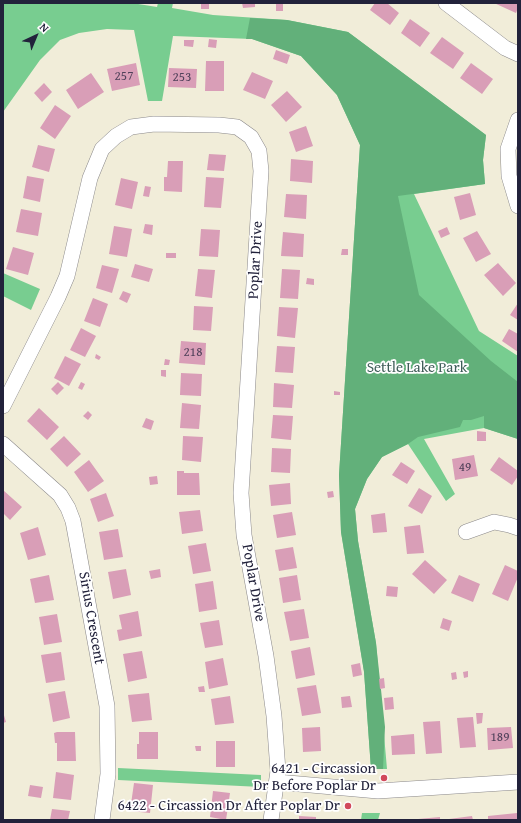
<!DOCTYPE html>
<style>
body{margin:0}
#map{position:relative;width:521px;height:823px;overflow:hidden;background:#f1edd9;font-family:"Gentium Book Plus",serif}
canvas{display:block}
.frame{position:absolute;inset:0;border:4px solid #22223b;pointer-events:none}
.north{position:absolute;left:16px;top:16px;width:40px;height:40px;-webkit-text-stroke:3px #fff;paint-order:stroke;rotate:44deg;font-size:11px;font-weight:700;line-height:16px;text-align:center;color:#22223b}
.north::after{content:'';display:block;margin:auto;width:14px;height:18px;background:#22223b;clip-path:polygon(50% 0,100% 100%,50% 72%,0 100%)}
</style>
<div id="map">
<canvas width="521" height="823"></canvas>
<div class="frame"></div>
<div class="north">N</div>
</div>
<script>
const c = document.querySelector('canvas').getContext('2d');
c.lineJoin = 'round';
function paint(path, color) { c.fillStyle = color; c.fill(path, 'evenodd'); }
const shape = rows => new Path2D(rows.map(r => 'M' + r).join(''));
function stroke(path, color, width, dash) { c.strokeStyle = color; c.lineWidth = width; c.lineCap = dash ? 'butt' : 'round'; c.setLineDash(dash || []); c.stroke(path); }
function write(font, color, halo, rows, align = 'center') {
  c.font = font + ' "Gentium Book Plus",serif'; c.lineWidth = 3.5; c.setLineDash([]); c.textBaseline = 'middle'; c.strokeStyle = halo; c.fillStyle = color; for (const [text, x, y, turn = 0] of rows) {
    c.save(); c.translate(x, y); c.rotate((+turn || 0) * Math.PI / 180); c.textAlign = isNaN(turn) ? turn : align; if (halo) c.strokeText(text, 0, 0); c.fillText(text, 0, 0); c.restore();
  }
}
paint(shape([
 [3,3,132,3,157,7,158,3,173,3,172,8,213,15,287,20,348,32,486,135,483,160,485,184,414,194,479,331,518,356,518,439,484,428,424,439,455,494,446,501,408,444,382,457,367,479,355,509,358,541,376,643,387,769,371,769,364,671,341,532,339,475,360,145,337,95,301,56,252,39,173,36,162,101,148,101,134,30,107,29,79,33,60,40,40,60,3,112],
 [3,273,40,289,31,310,3,296],
 [118,768,261,775,261,787,118,780],
 [362,813,380,813,378,820,361,820]
]), '#78cd90');
paint(shape([
 [250,18,287,20,348,32,486,135,483,160,485,184,398,196,419,295,491,361,518,382,518,439,484,428,484,416,471,420,463,420,460,427,418,437,408,444,382,457,367,479,355,509,358,541,376,643,385,727,383,769,371,769,364,672,341,532,339,475,360,145,337,95,301,56,252,39,246,39]
]), '#62b07a');
paint(shape([
 [201,3,209,3,209,9,201,9],
 [242,3,255,3,255,7,243,8],
 [276,3,283,3,283,11,276,11],
 [375,3,387,3,399,13,390,25,370,10],
 [494,3,518,3,518,8,516,13],
 [410,19,430,33,420,47,401,33],
 [442,37,464,53,453,69,430,53],
 [209,39,217,40,216,48,208,47],
 [184,40,194,40,193,47,184,46],
 [276,50,290,55,287,64,273,59],
 [206,61,224,61,224,91,205,91],
 [136,63,140,85,112,91,107,69],
 [471,63,493,79,482,94,460,78],
 [169,68,197,69,196,88,168,87],
 [252,72,273,81,265,99,243,90],
 [91,73,104,92,78,109,66,90],
 [44,83,52,92,42,102,34,93],
 [287,91,302,107,286,122,271,105],
 [55,105,71,116,55,139,40,128],
 [306,126,313,146,296,152,289,132],
 [38,145,55,149,49,172,32,167],
 [209,154,226,155,224,171,207,170],
 [291,159,313,161,312,183,290,181],
 [168,161,183,161,182,192,164,191,164,177,167,177],
 [27,176,44,179,40,202,23,198],
 [206,177,224,178,221,208,204,207],
 [121,178,138,182,132,209,115,205],
 [145,186,151,187,149,197,143,196],
 [470,193,476,215,460,220,454,197],
 [286,194,307,195,306,219,284,217],
 [21,209,42,213,38,236,16,232],
 [145,224,153,225,152,235,143,233],
 [114,226,132,229,127,257,109,254],
 [447,227,450,234,441,238,438,231],
 [201,229,220,230,218,257,199,256],
 [477,231,491,254,476,262,463,238],
 [283,232,304,234,303,257,281,256],
 [13,247,34,253,28,275,6,269],
 [342,249,348,249,348,255,341,255],
 [166,253,176,253,176,258,166,258],
 [498,263,516,283,503,296,484,275],
 [135,264,153,269,149,282,131,277],
 [102,265,119,269,112,293,96,288],
 [198,269,215,270,212,298,195,296],
 [282,269,300,270,298,299,280,298],
 [307,278,314,279,314,285,306,284],
 [123,291,131,294,127,303,119,299],
 [93,298,108,304,100,327,84,321],
 [518,303,518,320,510,315],
 [194,306,213,307,211,331,193,330],
 [279,307,298,308,295,338,277,336],
 [81,328,96,336,85,357,70,350],
 [509,329,518,334,518,352,502,341],
 [181,341,206,343,205,365,179,363],
 [277,346,295,347,293,373,275,372],
 [96,354,101,357,99,360,95,358],
 [65,356,81,364,69,386,54,378],
 [165,359,170,360,169,365,164,365],
 [161,370,166,370,166,377,161,376],
 [181,373,202,374,201,396,180,395],
 [58,382,64,388,57,395,51,389],
 [81,382,85,384,82,390,78,388],
 [274,383,294,385,292,408,273,407],
 [334,391,340,392,340,395,334,395],
 [182,403,201,405,199,429,180,428],
 [39,408,59,427,47,440,27,421],
 [88,411,92,415,88,420,83,416],
 [273,415,293,416,291,440,271,438],
 [146,418,154,421,151,430,142,427],
 [477,431,486,432,486,441,477,441],
 [64,436,81,454,67,467,50,449],
 [183,436,203,437,201,462,182,460],
 [272,448,291,449,290,473,271,472],
 [474,455,478,476,455,480,452,459],
 [499,457,518,471,518,476,512,485,490,470],
 [89,460,104,481,88,492,74,472],
 [401,462,415,471,407,484,392,475],
 [177,471,184,471,184,473,199,473,200,495,177,495],
 [157,476,158,484,150,485,149,477],
 [290,483,291,504,271,506,269,485],
 [419,488,432,496,422,514,408,506],
 [3,490,22,507,10,520,3,513],
 [333,491,334,497,328,498,327,492],
 [106,493,114,516,98,522,90,499],
 [200,510,203,531,182,534,179,512],
 [292,512,296,535,277,538,273,515],
 [385,513,387,532,373,533,371,515],
 [420,525,424,553,407,554,404,527],
 [38,527,46,555,28,560,20,533],
 [118,529,123,557,104,560,99,532],
 [206,543,211,571,193,574,188,546],
 [293,547,297,568,279,571,275,550],
 [425,560,447,580,434,594,412,574],
 [505,565,518,571,518,577,508,601,492,594],
 [126,569,131,595,113,599,108,572],
 [160,569,161,577,151,579,149,571],
 [49,575,54,600,35,603,30,579],
 [297,575,301,600,283,603,279,578],
 [459,575,480,584,473,602,451,593],
 [213,581,217,609,199,612,195,584],
 [387,586,398,587,397,597,386,596],
 [304,609,309,638,290,641,284,612],
 [138,611,142,636,119,641,117,630,122,629,119,615],
 [57,614,62,642,44,645,39,617],
 [443,618,452,621,449,631,440,628],
 [219,620,223,645,205,648,200,623],
 [310,647,315,675,296,679,291,651],
 [142,651,147,678,128,682,123,654],
 [61,652,65,680,46,683,41,655],
 [223,658,228,685,209,689,205,662],
 [360,663,362,675,353,677,351,665],
 [468,671,468,677,464,678,463,672],
 [456,672,457,679,452,680,451,673],
 [384,678,385,688,380,689,379,679],
 [316,685,321,713,302,716,297,688],
 [204,686,205,692,199,692,198,687],
 [65,691,70,718,53,722,48,694],
 [149,693,152,720,132,722,128,695],
 [230,696,234,723,215,725,211,699],
 [350,696,352,707,342,708,341,697],
 [393,697,394,709,385,710,384,698],
 [3,712,6,722,3,723],
 [476,713,483,713,482,723,477,724],
 [473,717,476,747,460,748,457,718],
 [440,721,442,753,426,754,423,722],
 [320,727,321,751,303,752,302,728],
 [511,727,513,748,488,750,487,728],
 [57,732,75,732,76,761,57,761,57,743,55,743,54,733],
 [139,732,158,732,158,759,137,759,137,744,139,744],
 [414,734,415,754,392,755,391,736],
 [216,741,235,741,235,767,216,767],
 [195,746,201,746,201,751,196,751],
 [56,772,74,775,71,800,53,798],
 [134,783,153,785,150,813,130,811],
 [30,785,43,787,41,798,28,796],
 [213,791,230,793,226,820,210,817],
 [52,809,70,811,68,820,50,820],
 [517,813,517,820,488,820,488,816],
 [299,816,316,817,316,820,299,820],
 [472,816,473,820,449,820,449,819],
 [440,817,440,820,418,820,418,819]
]), '#d99eb7');
const minor = shape([
 [446,3,505,48,518,54],
 [518,120,508,149,509,176,518,206],
 [3,406,58,297,67,276,90,178,102,149,116,136,131,127,154,124,219,125,237,127,251,137,259,151,261,171,241,493,244,535,266,656,274,716,278,771,271,820],
 [3,444,60,495,68,508,73,521,107,706,108,774,102,820],
 [466,532,494,522,509,525,518,528],
 [277,782,378,791,518,782]
]);
stroke(minor, '#8a888a', 16);
stroke(minor, '#fff', 15);
for (const [x, y, r, color] of [
 [384,778,4,"#d1495b"],
 [348,806,4,"#d1495b"]
]) { const dot = new Path2D(); dot.arc(x, y, r, 0, 2 * Math.PI); c.fillStyle = color; c.fill(dot); stroke(dot, '#fff', 1.5); }
write('13px', '#50415a', null, [
 ["257",124,77],
 ["253",182,78],
 ["218",193,353],
 ["49",465,468],
 ["189",500,738]
]);
write('15px', '#22223b', '#fff', [
 ["Poplar Drive",256,260,-87],
 ["Poplar Drive",253,583,80],
 ["Sirius Crescent",91,618,80]
]);
write('15px', '#405e59', '#fff', [
 ["Settle Lake Park",417,368]
]);
write('15px', '#22223b', '#fff', [
 ["6421 - Circassion",376,769],
 ["Dr Before Poplar Dr",376,786],
 ["6422 - Circassion Dr After Poplar Dr",340,806]
], 'right');
</script>
